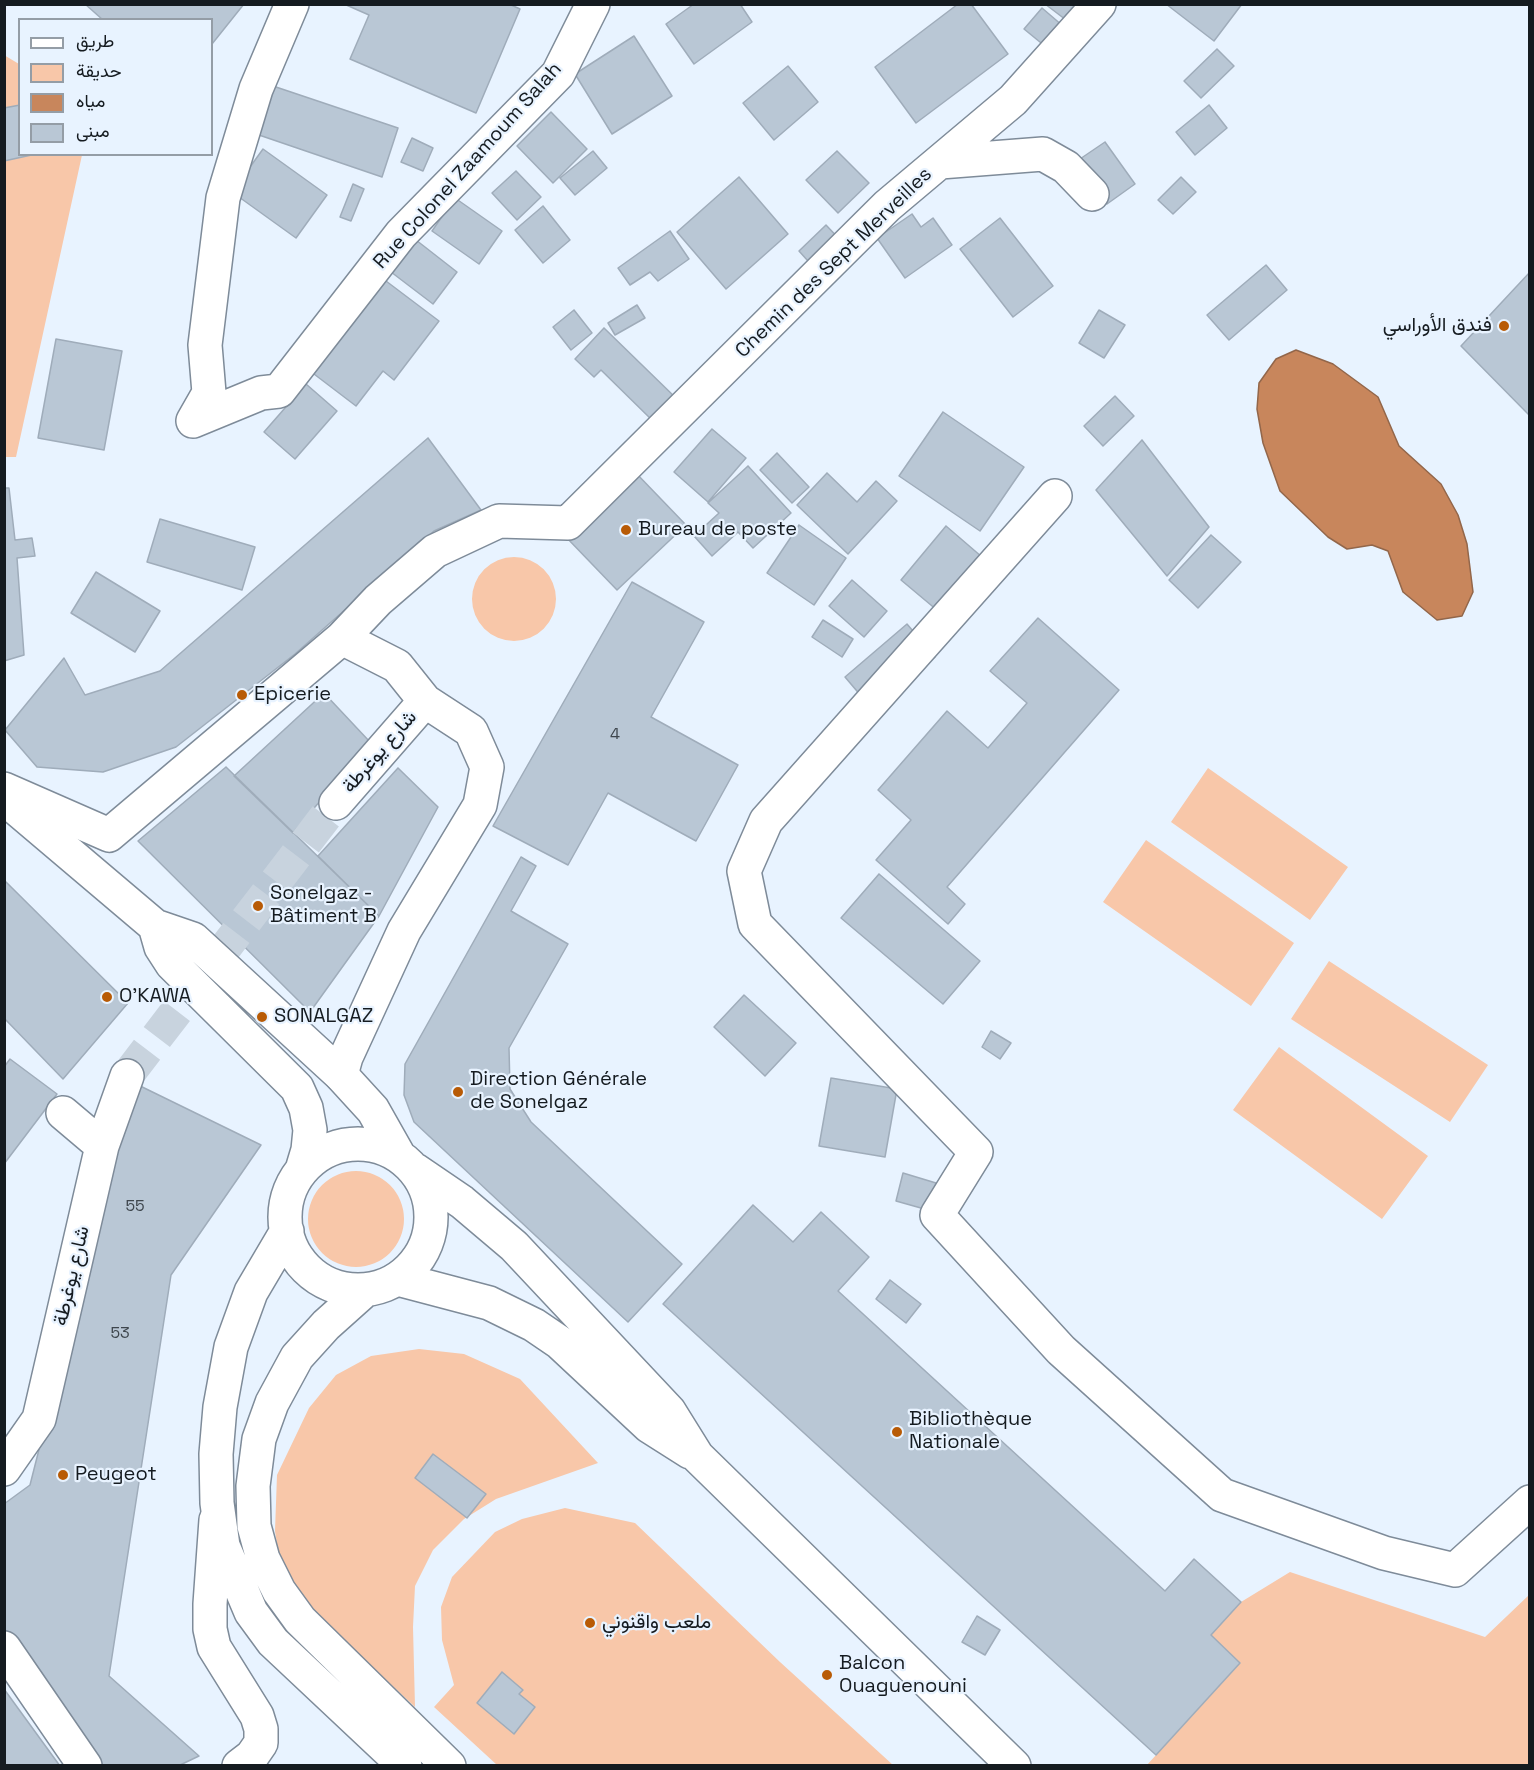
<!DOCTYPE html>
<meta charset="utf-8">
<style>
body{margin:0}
#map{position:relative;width:1534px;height:1770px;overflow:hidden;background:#e8f3ff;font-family:"Space Grotesk",Vazirmatn,sans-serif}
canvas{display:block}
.frame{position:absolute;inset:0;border:6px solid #151b20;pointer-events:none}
.legend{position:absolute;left:18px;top:18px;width:195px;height:138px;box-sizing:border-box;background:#e8f3ff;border:2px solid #949da6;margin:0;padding:8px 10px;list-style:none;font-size:18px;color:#151b20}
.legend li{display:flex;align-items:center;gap:12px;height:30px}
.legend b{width:30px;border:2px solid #949da6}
</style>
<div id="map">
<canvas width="1534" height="1770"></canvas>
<div class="frame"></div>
<ul class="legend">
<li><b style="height:8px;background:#fff"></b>طريق</li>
<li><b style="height:16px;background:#f8c7a9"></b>حديقة</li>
<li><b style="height:16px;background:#c8865c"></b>مياه</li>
<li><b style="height:16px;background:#b9c7d5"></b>مبنى</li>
</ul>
</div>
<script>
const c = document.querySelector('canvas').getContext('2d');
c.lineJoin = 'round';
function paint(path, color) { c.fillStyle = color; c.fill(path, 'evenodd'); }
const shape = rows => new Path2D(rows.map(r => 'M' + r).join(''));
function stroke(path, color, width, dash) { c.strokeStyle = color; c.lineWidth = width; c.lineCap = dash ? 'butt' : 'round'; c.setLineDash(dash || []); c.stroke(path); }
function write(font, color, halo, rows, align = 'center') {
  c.font = font + ' "Space Grotesk",Vazirmatn,sans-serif'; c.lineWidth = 4.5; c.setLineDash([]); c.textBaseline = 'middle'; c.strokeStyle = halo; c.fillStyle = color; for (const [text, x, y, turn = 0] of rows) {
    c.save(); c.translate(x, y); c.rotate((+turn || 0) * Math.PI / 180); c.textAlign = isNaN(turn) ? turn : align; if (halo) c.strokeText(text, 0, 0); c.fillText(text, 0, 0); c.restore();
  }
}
paint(shape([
 [4,55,19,64,20,154,82,155,16,457,5,457],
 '472 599a42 42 0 1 1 84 0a42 42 0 1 1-84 0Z',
 [1208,768,1348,867,1310,920,1171,822],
 [1146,840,1294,943,1251,1006,1103,902],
 [1329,961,1488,1065,1450,1122,1291,1019],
 [1279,1047,1428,1156,1382,1219,1233,1110],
 '308 1219a48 48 0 1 1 96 0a48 48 0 1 1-96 0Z',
 [419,1349,464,1354,520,1379,598,1463,496,1499,464,1519,433,1550,415,1586,413,1627,415,1707,283,1584,275,1531,277,1475,309,1408,336,1375,371,1356],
 [565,1508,635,1523,780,1662,893,1765,497,1765,434,1707,454,1685,442,1640,441,1607,452,1577,495,1532,522,1519],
 [1290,1572,1485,1637,1529,1595,1529,1765,1146,1766,1240,1663,1211,1635,1241,1602]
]), '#f8c7a9');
const water = shape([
 [1296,350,1333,364,1378,397,1399,446,1441,484,1458,515,1467,544,1473,592,1462,616,1437,620,1403,592,1388,551,1372,545,1347,549,1328,537,1280,491,1263,443,1257,409,1259,383,1276,359,1296,350]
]);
paint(water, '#c8865c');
stroke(water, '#92664a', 1.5);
const building = shape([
 [85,4,244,4,212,44,212,20,103,20,85,4],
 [344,4,509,4,520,9,476,113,350,59,369,15,344,4],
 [694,4,740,4,752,22,694,64,666,24,694,4],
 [958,4,971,4,1008,54,916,123,875,67,958,4],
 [1045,4,1084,4,1070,23,1045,4],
 [1166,4,1242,4,1214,41,1166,4],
 [1042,8,1063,26,1046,47,1024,29,1042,8],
 [634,36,672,96,612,134,575,74,634,36],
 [1217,49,1234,66,1201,98,1184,81,1217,49],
 [788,66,818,102,774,140,743,103,788,66],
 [273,86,398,128,382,177,256,134,273,86],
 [20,105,20,154,36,154,4,161,4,108,20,105],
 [1209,105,1227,128,1195,155,1176,132,1209,105],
 [551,112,587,149,553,183,517,146,551,112],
 [412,138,433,148,423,171,401,162,412,138],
 [1105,142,1135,184,1107,204,1077,161,1105,142],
 [263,149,327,195,296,238,232,192,263,149],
 [593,151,607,168,575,195,560,178,593,151],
 [837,151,869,183,838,213,806,180,837,151],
 [516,171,541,197,517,220,492,193,516,171],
 [739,177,788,234,726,289,677,232,739,177],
 [1181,177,1196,192,1173,214,1158,200,1181,177],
 [353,184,364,189,351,221,340,217,353,184],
 [455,198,502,231,479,264,432,231,455,198],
 [543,206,570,240,543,263,515,230,543,206],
 [912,214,921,227,933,218,952,245,905,278,877,238,912,214],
 [1000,218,1053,286,1013,317,960,249,1000,218],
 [826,225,844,244,816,270,799,251,826,225],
 [670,231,689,259,658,281,650,272,630,285,618,268,670,231],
 [416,240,457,272,433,304,391,272,416,240],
 [1266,265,1287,290,1229,340,1207,315,1266,265],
 [1530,272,1530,416,1461,346,1530,272],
 [382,278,439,321,394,380,383,371,356,406,310,371,382,278],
 [637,305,645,318,615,335,608,323,637,305],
 [574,310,592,333,571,350,553,327,574,310],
 [1099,310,1125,325,1104,358,1079,343,1099,310],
 [604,328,679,401,656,424,601,370,594,377,575,359,604,328],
 [56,339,122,351,104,450,38,438,56,339],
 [306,384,337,411,295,459,264,432,306,384],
 [1115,396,1134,416,1103,446,1084,426,1115,396],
 [943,412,1024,467,980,531,899,476,943,412],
 [712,429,746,458,708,502,674,472,712,429],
 [428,438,481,510,434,531,295,654,176,747,103,772,37,767,5,730,64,658,85,695,160,671,428,438],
 [1142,440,1209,527,1167,576,1096,490,1142,440],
 [777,453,809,487,792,503,760,470,777,453],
 [748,466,791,513,753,548,738,532,712,556,694,536,719,513,708,503,748,466],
 [634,471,686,525,617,590,565,536,634,471],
 [827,473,857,502,876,481,897,501,848,554,797,505,827,473],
 [4,488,9,488,15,540,32,538,35,556,17,558,24,655,4,661,4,488],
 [160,519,255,547,242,590,147,562,160,519],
 [799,525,846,558,814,605,767,573,799,525],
 [946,526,989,563,944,616,901,580,946,526],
 [1211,535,1241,562,1198,608,1169,580,1211,535],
 [96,572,160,611,135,652,71,613,96,572],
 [852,580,887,611,864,637,829,606,852,580],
 [632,582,704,622,651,717,738,765,696,841,608,793,568,865,493,826,632,582],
 [1038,618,1119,690,947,887,965,904,948,924,876,860,911,820,878,790,947,711,988,748,1027,703,990,671,1038,618],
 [823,620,853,639,842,657,812,637,823,620],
 [907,624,935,657,873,710,845,677,907,624],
 [324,693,370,742,293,833,234,776,324,693],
 [226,767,379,916,310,1012,138,841,226,767],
 [398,768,438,807,379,916,318,856,398,768],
 [521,857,536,866,511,911,568,944,509,1048,510,1089,531,1122,682,1264,628,1322,414,1122,404,1095,405,1064,521,857],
 [879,874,980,961,943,1004,841,918,879,874],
 [4,880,128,1003,63,1079,4,1018,4,880],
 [744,995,796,1043,765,1076,714,1027,744,995],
 [991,1031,1011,1043,1000,1059,982,1047,991,1031],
 [10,1059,57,1094,4,1164,4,1067,10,1059],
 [831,1078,897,1089,885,1157,819,1146,831,1078],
 [132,1082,261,1145,171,1275,109,1676,199,1756,178,1766,89,1766,4,1642,4,1504,30,1485,132,1082],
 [903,1173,936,1183,928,1210,896,1201,903,1173],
 [753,1205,793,1242,821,1212,869,1257,838,1291,1165,1591,1194,1559,1241,1602,1211,1635,1240,1663,1156,1755,663,1304,753,1205],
 [890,1280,921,1304,906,1323,876,1299,890,1280],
 [433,1454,486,1494,467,1518,415,1478,433,1454],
 [977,1616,1000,1630,985,1655,962,1642,977,1616],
 [502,1672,523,1690,519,1694,535,1707,514,1734,477,1703,502,1672],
 [4,1689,60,1766,4,1766,4,1689]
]);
paint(building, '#b9c7d5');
stroke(building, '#9facba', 1.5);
stroke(shape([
 [127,1076,336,803]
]), '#c8d3de', 33, [33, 16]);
const minor = shape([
 [940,162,1043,154,1066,167,1092,194],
 [193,421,261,393,279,391,401,234,558,74,593,4],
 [193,421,209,393,205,345,223,198,256,89,292,4],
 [1055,496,766,821,744,871,755,924,976,1152,937,1215,1061,1350,1222,1495,1384,1553,1455,1570,1530,1502],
 [4,789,109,835,342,638,378,600,435,551,499,521,568,523,887,206,1013,100,1099,4],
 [336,803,425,701],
 [341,1075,346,1057,404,931,480,805,487,767,471,731,425,701,397,666,342,638],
 [63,1113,102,1146],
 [4,1469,39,1419,102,1146,127,1076],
 [216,1520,210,1604,210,1629,214,1647,257,1716,261,1729,261,1743,252,1756,239,1766],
 [4,1648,85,1766]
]);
const major = shape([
 [4,798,155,926,193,939,341,1075,373,1110,399,1156],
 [155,926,161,947,172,964,297,1088,306,1108,310,1130,308,1150,302,1170],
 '285 1217a73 73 0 1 1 146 0a73 73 0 1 1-146 0Z',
 [415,1170,462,1202,514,1246,669,1411,697,1456,1014,1766],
 [287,1231,251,1292,231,1347,220,1407,216,1454,217,1503,223,1546,251,1612,273,1642,405,1766],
 [398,1279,489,1303,534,1325,559,1342,649,1426,690,1452],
 [364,1291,326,1325,297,1357,272,1403,259,1439,253,1486,254,1526,263,1559,279,1591,300,1620,449,1766]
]);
stroke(minor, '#7e8b99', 36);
stroke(major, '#7e8b99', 36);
stroke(minor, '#fff', 33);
stroke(major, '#fff', 33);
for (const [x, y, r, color] of [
 [1504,326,6,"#b85b06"],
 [626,530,6,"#b85b06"],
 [242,695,6,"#b85b06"],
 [258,906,6,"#b85b06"],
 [107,997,6,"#b85b06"],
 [262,1017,6,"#b85b06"],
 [458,1092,6,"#b85b06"],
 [897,1432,6,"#b85b06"],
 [63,1475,6,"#b85b06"],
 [590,1623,6,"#b85b06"],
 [827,1675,6,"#b85b06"]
]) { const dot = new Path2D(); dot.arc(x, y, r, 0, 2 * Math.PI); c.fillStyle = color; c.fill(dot); stroke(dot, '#e8f3ff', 2); }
write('16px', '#3e464d', null, [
 ["4",615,735],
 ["55",135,1207],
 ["53",120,1334]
]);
write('20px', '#151b20', '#e8f3ff', [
 ["Rue Colonel Zaamoum Salah",468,166,-48],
 ["Chemin des Sept Merveilles",834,263,-44],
 ["شارع يوغرطة",380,752,-49],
 ["شارع يوغرطة",72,1276,-77]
]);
write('20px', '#151b20', '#e8f3ff', [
 ["فندق الأوراسي",1492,326,"right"],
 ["Bureau de poste",638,530],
 ["Epicerie",254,695],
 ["Sonelgaz -",270,894],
 ["Bâtiment B",270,917],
 ["O'KAWA",119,997],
 ["SONALGAZ",274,1017],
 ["Direction Générale",470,1080],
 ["de Sonelgaz",470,1103],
 ["Bibliothèque",909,1420],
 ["Nationale",909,1443],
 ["Peugeot",75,1475],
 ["ملعب واقنوني",602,1623],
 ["Balcon",839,1664],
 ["Ouaguenouni",839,1687]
], 'left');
</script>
